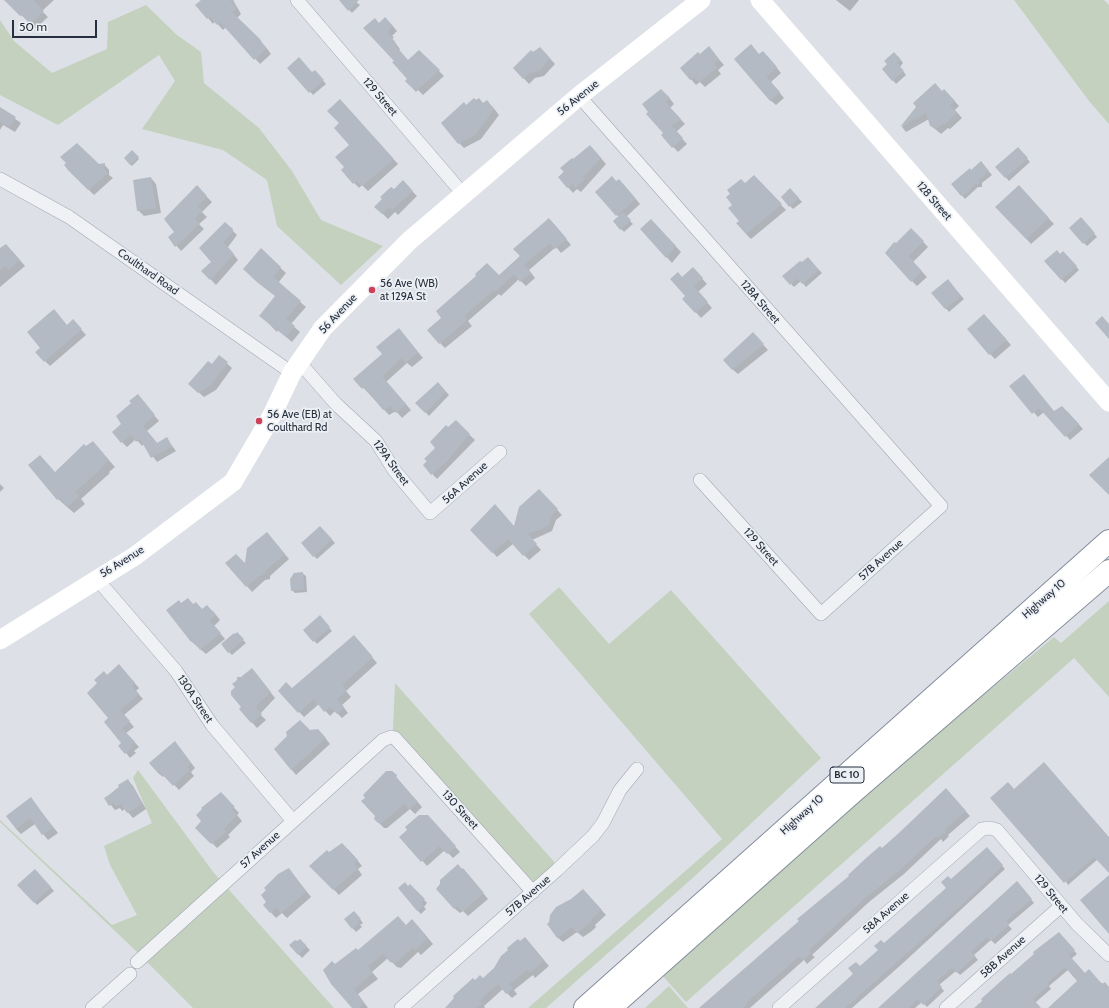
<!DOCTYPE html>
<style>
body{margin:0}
#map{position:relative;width:1109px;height:1008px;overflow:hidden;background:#dde1e7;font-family:Cabin,sans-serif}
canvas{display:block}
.scale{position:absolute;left:12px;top:20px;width:85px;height:18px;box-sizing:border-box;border:2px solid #262f3d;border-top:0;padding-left:5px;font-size:12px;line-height:14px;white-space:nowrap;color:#262f3d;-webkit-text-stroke:3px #ecf0f4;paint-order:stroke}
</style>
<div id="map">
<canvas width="1109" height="1008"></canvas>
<div class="scale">50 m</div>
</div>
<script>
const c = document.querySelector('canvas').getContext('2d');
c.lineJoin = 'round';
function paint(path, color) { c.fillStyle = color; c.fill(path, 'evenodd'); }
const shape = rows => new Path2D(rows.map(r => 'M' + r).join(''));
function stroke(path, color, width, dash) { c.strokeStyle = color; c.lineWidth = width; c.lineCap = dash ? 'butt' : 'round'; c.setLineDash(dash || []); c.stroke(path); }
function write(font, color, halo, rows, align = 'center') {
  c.font = font + ' Cabin,sans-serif'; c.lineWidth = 3.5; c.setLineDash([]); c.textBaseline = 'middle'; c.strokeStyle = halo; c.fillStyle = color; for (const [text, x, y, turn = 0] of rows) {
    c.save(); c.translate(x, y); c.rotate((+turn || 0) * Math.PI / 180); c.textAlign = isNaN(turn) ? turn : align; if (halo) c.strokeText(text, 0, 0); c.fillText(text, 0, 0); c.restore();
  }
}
paint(shape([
 [1014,0,1104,0,1109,5,1109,124,1089,101],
 [146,5,177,35,201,52,204,83,259,128,292,171,321,220,383,246,341,285,277,226,267,180,223,150,142,129,175,81,159,55,58,125,0,95,0,20,14,41,52,73,107,49,108,22],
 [559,587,609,644,671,590,821,758,696,875,546,1008,528,1008,722,839,529,614],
 [1109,601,1109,697,1074,658,686,1002,661,974,909,756,1054,637,1061,643],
 [395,683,557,865,532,886,521,879,393,730],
 [138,770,214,873,334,1008,193,1008,134,949,0,822,0,820,112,925,137,915,110,865,104,846,152,823,133,778],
 [669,986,688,1008,645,1008]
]), '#c3d1be');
paint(shape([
 [12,0,54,0,42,11,48,17,36,28,13,8],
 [202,0,233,0,241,14,237,18,265,46,271,54,260,64,226,27,223,30,215,21,213,24,208,18],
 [340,0,358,0,356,2,360,5,352,13],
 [836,0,859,0,850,11],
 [379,24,391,24,397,31,392,36,394,37,392,39,400,49,399,50,408,61,419,51,444,76,423,95,418,90,416,92,406,81,408,79,395,61],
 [709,48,724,65,718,70,721,74,705,87,700,82,696,85,681,68],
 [532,53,545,53,555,64,544,76,535,78,529,84,514,68],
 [760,55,768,57,781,73,771,82,784,98,776,105,770,100],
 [898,56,903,63,900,67,906,75,896,84,883,69],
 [289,68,312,73,315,71,326,84,313,95],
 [942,92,950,96,959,106,955,110,962,118,950,129,948,128,941,134,930,125,929,119,906,132,902,127,917,106],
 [667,95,674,104,670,108,685,124,676,132,687,144,678,152,662,135,664,133,647,114],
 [483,104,492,106,499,115,481,139,464,148,459,143,466,106],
 [345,106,398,164,368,191,362,185,359,188,342,170,345,168,350,145,340,123],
 [0,108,21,123,15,132,3,125,0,130],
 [132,151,139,159,132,166,125,158],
 [595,151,606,164,581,192,577,189,573,193,559,177,573,161],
 [1021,152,1030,162,1009,181,997,167],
 [104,164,109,170,109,175,113,178,94,195,68,170],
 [984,166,992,175,982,183,982,187,978,187,965,199,952,184,971,171],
 [754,177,786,210,751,239,746,234,734,205,745,184],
 [151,178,156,184,161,213,144,216,138,210],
 [403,182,417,196,398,215,395,212,388,219,376,207],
 [617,182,624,185,640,204,626,217,633,224,624,232,614,221,619,217,596,192],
 [197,187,212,202,202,212,207,217,199,224,204,229,181,251,169,237,175,232],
 [1024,192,1054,224,1031,244,997,207],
 [794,193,802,202,793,209,790,206],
 [1084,222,1097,237,1087,246,1084,243],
 [225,223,237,235,228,247,238,260,216,285,203,271,212,262],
 [554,224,571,245,561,253,556,247,529,270,535,278,526,286,519,279,501,296,499,294,468,321,472,326,445,348,440,343,499,276],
 [656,225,681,252,672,263,641,229],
 [911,229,928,247,913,262,927,277,917,286,912,281,896,244],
 [0,250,11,250,25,266,0,287],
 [261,250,286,273,278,283,306,307,291,324,300,332,292,342,278,330,277,332,261,316,276,296,245,269],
 [1067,256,1079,270,1065,283,1046,261],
 [808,258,822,273,806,287,801,281,794,287,791,284,801,264],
 [698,274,707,284,698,292,712,308,701,318,684,299,687,296,682,278],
 [951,284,964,299,949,312,932,293],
 [989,320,1011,345,995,359,990,354],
 [78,326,86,335,50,366,45,361],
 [404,335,423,358,412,367,407,363,386,382,411,410,402,418,396,411,389,415,355,379],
 [758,339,768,350,738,374,732,369],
 [219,356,232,368,216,390,204,397,195,389],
 [442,387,449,395,429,416,417,403],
 [1011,387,1054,412,1067,411,1083,429,1070,440,1044,412,1038,417],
 [142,401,159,421,147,431,158,444,167,439,176,451,157,462,144,444,142,446,136,439,127,447,122,442,123,424],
 [456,422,475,440,437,479,424,465,448,429],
 [86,447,99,449,115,467,109,472,110,473,81,499,85,504,74,513,58,499,55,473],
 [0,484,4,488,0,492],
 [539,491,562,515,556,520,552,531,532,540,541,550,529,560,513,544,497,557,472,530,515,528],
 [323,530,335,543,317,559,314,556],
 [272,539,289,559,270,576,270,579,265,580,252,592,227,563,246,565],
 [302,573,306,576,307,592,295,593,292,590],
 [196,603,203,610,213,611,220,620,214,626,225,639,206,654,192,642,168,610,181,604,194,605],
 [320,617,332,631,317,644,305,630],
 [237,634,246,643,232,655,229,652],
 [358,641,377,663,346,691,351,697,342,705,348,713,342,718,335,711,330,716,319,704,304,717,279,691,292,689],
 [252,669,275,698,260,714,266,720,257,728,240,709,242,707],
 [123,670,139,688,136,691,143,699,124,715,134,727,126,733,139,747,134,751,136,753,130,758,126,753,110,718,107,676],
 [310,731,323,735,330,744,296,775,291,769],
 [180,748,195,768,191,772,194,776,179,790,165,775,163,777,157,772],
 [392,772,422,807,415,814,410,809,387,828,384,828,375,819],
 [128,780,133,786,146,809,133,818,125,809,122,811,120,808,115,810,105,798],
 [1014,790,1109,838,1109,872,1098,859,1068,885],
 [221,794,239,813,237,815,242,821,228,835,230,837,217,848,197,828],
 [950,794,970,816,948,835,949,836,943,842,941,839,904,874,869,902,812,955,815,957,807,964,804,960,750,1008,700,1008,882,849],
 [31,799,58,833,48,840,35,824,21,834,16,829],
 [433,822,460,852,453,858,445,850,427,866,401,837],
 [348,849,362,866,358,869,362,875,339,895,311,866,329,853],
 [990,852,1005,869,902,964,852,1008,817,1008,884,945,948,889,952,880],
 [289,869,311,897,287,918,282,913,276,918,264,905],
 [463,869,488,899,468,916,463,911,460,913,454,908],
 [35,870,54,891,37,905,19,885],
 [410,885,427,903,424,907,426,909,421,914,418,911,408,887],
 [1020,886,1034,903,1008,925,1012,929,995,944,991,940,974,955,978,960,960,975,956,971,939,985,944,991,927,1007,922,1002,915,1008,880,1008],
 [588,895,606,915,595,925,596,927,592,931,583,937,577,932,563,942,557,937],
 [354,912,363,923,360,925,362,927,356,932,345,919],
 [417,925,433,944,421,955,418,952,401,968,397,967,388,958,372,972,378,979,358,994,368,1008,353,1008,335,965,358,951,406,926],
 [1062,937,1077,954,1071,959,1085,974,1109,987,1109,1008,1050,1008,1078,981,1068,970,1049,986,1051,989,1029,1008,976,1008],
 [526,939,549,966,535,978,533,975,514,990,517,994,512,998,503,989,484,1006,485,1008,448,1008,475,981,483,980,520,942],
 [300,940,310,950,302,958,291,946]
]), '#0003');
paint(shape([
 [4,0,33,0,44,11,30,24,22,15,20,16],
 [201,0,230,0,237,8,232,12,260,39,266,49,254,60,220,22,217,25,210,17,207,19,195,5],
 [339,0,359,0,348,11],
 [385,17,393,26,388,30,389,32,388,33,396,43,394,44,408,60,419,50,440,70,417,90,412,86,411,87,405,81,407,79,392,62,394,61,363,28,375,18,379,23],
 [751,44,759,54,763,51,777,67,766,77,780,92,770,101,734,59],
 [709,46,719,59,714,64,717,68,699,82,694,77,690,80,680,68,698,52,700,54],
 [540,47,550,58,539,71,530,73,523,79,513,68,531,50,533,52],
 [894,52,901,60,897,63,904,71,892,81,882,69,887,64,884,61],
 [299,57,312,72,315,70,324,80,309,93,287,68],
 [935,83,942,91,944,89,955,101,950,105,957,113,944,125,943,123,936,129,930,126,926,113,900,127,916,107,913,103],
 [661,89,670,98,665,102,681,119,672,126,683,138,672,148,661,135,663,133,646,114,648,112,642,104],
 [474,98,476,100,479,98,483,103,487,100,494,109,476,134,458,144,441,123,464,102,466,105],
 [340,99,393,158,392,161,362,186,356,181,353,184,341,170,344,167,335,157,349,145,334,128,339,123,327,111],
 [0,107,16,117,10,127,0,122],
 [77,143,99,164,105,163,104,169,108,173,88,190,68,170,64,165,66,163,60,157],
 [590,145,601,158,583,177,585,179,575,188,572,184,567,188,558,177,564,172,560,168,572,158,573,159],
 [1018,147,1028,158,1005,178,995,167],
 [132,150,139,157,130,165,124,158],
 [981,161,989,171,979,180,979,184,975,184,968,192,961,196,951,184,970,168,971,170],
 [754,175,782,204,746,234,736,223,739,221,728,208,732,205,726,197,730,194,727,190,741,179,745,183],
 [612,176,616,181,619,179,636,199,616,216,595,192],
 [151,177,156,208,137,211,133,180],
 [403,180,413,191,392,210,389,207,382,214,374,207,382,199,380,197,391,187,394,189],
 [197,185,207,196,198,206,202,211,195,218,199,224,175,247,168,237,174,232,164,219],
 [1019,185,1049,218,1026,239,995,207],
 [790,188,799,198,789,207,781,197],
 [623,212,631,220,620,230,613,221],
 [1081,217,1095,233,1083,244,1069,228],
 [549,218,567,239,555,249,550,243,524,265,531,273,520,282,514,274,495,292,494,290,464,316,467,320,439,344,427,330,441,318,436,311,476,276,475,274,487,263,499,275,520,256,513,249],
 [651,219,676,246,666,258,640,229],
 [225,222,233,229,233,232,223,242,234,254,210,280,201,271,211,262,199,248],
 [911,228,924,241,908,256,922,271,911,282,885,253,894,242,896,243],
 [6,244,20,260,8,270,6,266,0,271,0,248],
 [261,248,281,267,273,277,301,301,286,319,295,326,286,337,259,316,275,296,258,283,243,269],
 [1057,250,1060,254,1063,251,1077,266,1061,280,1044,261],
 [808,257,819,270,802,284,797,278,790,285,782,276,800,261,802,262],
 [693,267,703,278,694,286,708,302,695,313,682,299,685,296,670,279,678,272,682,277],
 [948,279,961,296,945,309,931,293],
 [54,309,67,325,73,319,82,329,44,362,35,352,40,348,27,332],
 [984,314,1007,340,989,355,967,329],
 [1102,316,1109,324,1109,339,1095,323],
 [399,328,418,352,406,363,402,358,382,376,406,404,396,413,390,406,383,410,364,387,362,389,353,379,382,354,376,347],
 [753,332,764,344,732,370,723,360],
 [219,355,228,362,211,385,198,393,188,384,208,361,212,364],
 [1024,374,1054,411,1062,406,1079,424,1065,437,1039,408,1032,414,1009,386],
 [438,382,446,392,425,413,415,403],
 [138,394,155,415,143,426,157,443,167,437,172,446,151,458,140,439,136,442,131,435,121,443,112,432,121,424,116,416,131,403,129,401],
 [456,420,470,434,446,462,431,475,423,465,427,461,424,459,435,448,430,442,446,425,448,427],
 [93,441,109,460,103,465,104,466,75,492,79,496,67,507,60,498,57,500,28,465,40,455,55,472,84,444,86,446],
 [1109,457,1109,495,1089,475],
 [539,489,558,509,552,515,548,526,528,534,537,544,523,556,508,539,492,553,470,530,495,504,514,526,519,507],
 [320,526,332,539,313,557,301,543],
 [267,532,285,554,265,571,265,573,261,576,259,576,246,587,225,563,236,554,245,563,247,548],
 [303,572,304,589,291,591,290,579,294,573],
 [188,598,193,604,196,602,202,609,207,605,216,615,209,620,221,633,200,650,193,641,191,642,166,610,179,600,181,603],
 [320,615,330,627,313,642,303,630],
 [237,632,244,639,228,653,221,644,234,633,235,634],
 [354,635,373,657,342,685,347,691,337,699,344,707,337,714,330,707,324,712,314,699,298,713,278,691,286,682,292,688],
 [119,664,135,683,132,686,139,694,120,710,130,721,122,728,135,742,130,745,132,748,125,754,118,746,121,743,104,722,108,718,87,693,97,683,94,680,104,671,107,675],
 [252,668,271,692,257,705,256,708,262,714,251,723,239,709,241,707,231,695,231,691,235,687,232,684,237,680,237,677,241,677],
 [300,720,310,730,318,729,326,738,291,770,274,749,287,736,286,732],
 [175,741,191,763,187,767,190,770,173,786,159,771,157,772,149,763],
 [1044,762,1109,837,1109,873,1094,857,1064,883,990,798,1008,782,1014,789],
 [386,771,392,771,397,775,396,778,418,802,409,809,404,804,382,823,378,823,374,819,375,816,361,801,365,798,363,795],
 [128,779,142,804,127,813,121,804,116,806,114,803,109,806,104,798,116,791,115,790,119,787,118,785],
 [946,788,966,811,944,830,946,832,938,838,936,836,900,870,865,898,809,950,811,953,803,960,799,956,746,1003,748,1004,743,1008,699,1008,799,921,797,919,849,876,848,875,865,859,880,846,882,848,901,831],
 [221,792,235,807,232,809,237,815,224,829,226,832,211,844,195,828,201,821,196,815,202,809,201,808],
 [31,797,53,828,42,835,30,818,16,829,6,816],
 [419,815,428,815,456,846,447,854,439,846,421,862,399,837,407,830,405,827],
 [342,843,358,860,354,864,358,869,333,890,309,866,327,850,329,852],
 [987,847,1003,865,968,899,845,1008,815,1008,853,974,848,968,856,962,860,966,878,950,874,946,881,940,884,943,946,888,941,882,948,876,951,879],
 [458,864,462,869,463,868,484,893,462,912,457,906,454,909,436,889,440,884,440,880],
 [289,868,306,892,281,913,276,908,270,913,263,905,266,902,261,895,266,890,264,888,278,874],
 [35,869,51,887,34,903,17,885],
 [1109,875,1109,934,1080,900],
 [1017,881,1032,899,1006,921,1009,925,991,941,987,937,971,952,975,956,957,973,952,968,937,981,942,987,931,997,923,1005,918,999,908,1008,878,1008],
 [405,882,408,886,410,884,425,899,421,903,424,906,417,911,398,888],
 [583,889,602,910,591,919,591,922,587,925,577,933,572,927,557,938,547,924,549,922,550,915,556,907,571,899],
 [354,911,361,919,358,921,360,923,352,929,344,919],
 [398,916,406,925,412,919,428,938,415,950,413,947,396,963,390,962,383,954,368,966,373,973,354,989,364,1003,359,1008,352,1008,331,984,323,970,332,961,335,964,356,948,358,950],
 [1059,932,1075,950,1069,955,1085,973,1089,969,1102,984,1105,982,1109,987,1109,1008,1048,1008,1077,981,1065,967,1047,983,1049,985,1033,999,1041,1008,974,1008,982,1001,981,999,1001,981,1010,973,1011,974,1034,954,1033,952],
 [525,937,544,960,530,973,527,970,509,984,513,988,506,994,498,984,479,1001,482,1003,476,1008,445,1008,454,998,453,996,473,978,475,980,480,975,483,978,494,968,501,956,508,950,507,948,518,939,520,941],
 [300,939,307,946,298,955,289,945,295,940,297,941]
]), '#b4bac3');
const street = shape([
 [297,0,464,195],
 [579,96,941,506,821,614,700,480],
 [0,179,69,217,292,373],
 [300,363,336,404,376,441,394,470,430,513,500,452],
 [96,578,176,671,212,725,293,821],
 [137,962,383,740,391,737,395,738,533,892],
 [92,1008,130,974],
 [401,1008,557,870,593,836,603,823,620,790,637,769],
 [779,1008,982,829,990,828,997,830,1077,924,1109,955],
 [946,1008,1061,906]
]);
const highway = shape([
 [585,1008,1109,541],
 [610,1008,854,791,1109,571]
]);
stroke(street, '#a2a8b1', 14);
stroke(highway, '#848e9d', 24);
stroke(street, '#eff1f5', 13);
stroke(shape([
 [760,0,1109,402],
 [0,640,135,556,233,482,271,417,292,373,323,328,409,241,579,96,701,0]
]), '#fff', 19);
stroke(highway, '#fff', 22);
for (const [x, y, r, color] of [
 [372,290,4,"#ce3f58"],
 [259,421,4,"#ce3f58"]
]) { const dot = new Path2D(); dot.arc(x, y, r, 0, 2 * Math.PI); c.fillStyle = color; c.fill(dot); stroke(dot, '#ecf0f4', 1.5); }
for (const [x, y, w] of [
 [847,775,34]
]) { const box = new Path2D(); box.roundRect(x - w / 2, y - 8, w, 16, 3); c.fillStyle = '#ecf0f4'; c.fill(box); stroke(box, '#262f3d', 1); }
write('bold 10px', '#262f3d', null, [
 ["BC 10",847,775]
]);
write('11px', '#262f3d', '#ecf0f4', [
 ["129 Street",380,97,49],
 ["56 Avenue",578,98,-39],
 ["128 Street",934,201,49],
 ["Coulthard Road",148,272,35],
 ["128A Street",760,302,49],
 ["56 Avenue",338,314,-47],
 ["129A Street",391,463,54],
 ["56A Avenue",465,483,-42],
 ["129 Street",761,547,48],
 ["57B Avenue",881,560,-42],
 ["56 Avenue",122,562,-32],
 ["Highway 10",1044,599,-41],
 ["130A Street",195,699,56],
 ["130 Street",460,810,48],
 ["Highway 10",802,815,-42],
 ["57 Avenue",260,850,-42],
 ["129 Street",1051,894,50],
 ["57B Avenue",528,896,-41],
 ["58A Avenue",886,913,-41],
 ["58B Avenue",1003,957,-42]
]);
write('11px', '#262f3d', '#ecf0f4', [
 ["56 Ave (WB)",380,284],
 ["at 129A St",380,297],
 ["56 Ave (EB) at",267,415],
 ["Coulthard Rd",267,428]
], 'left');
</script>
